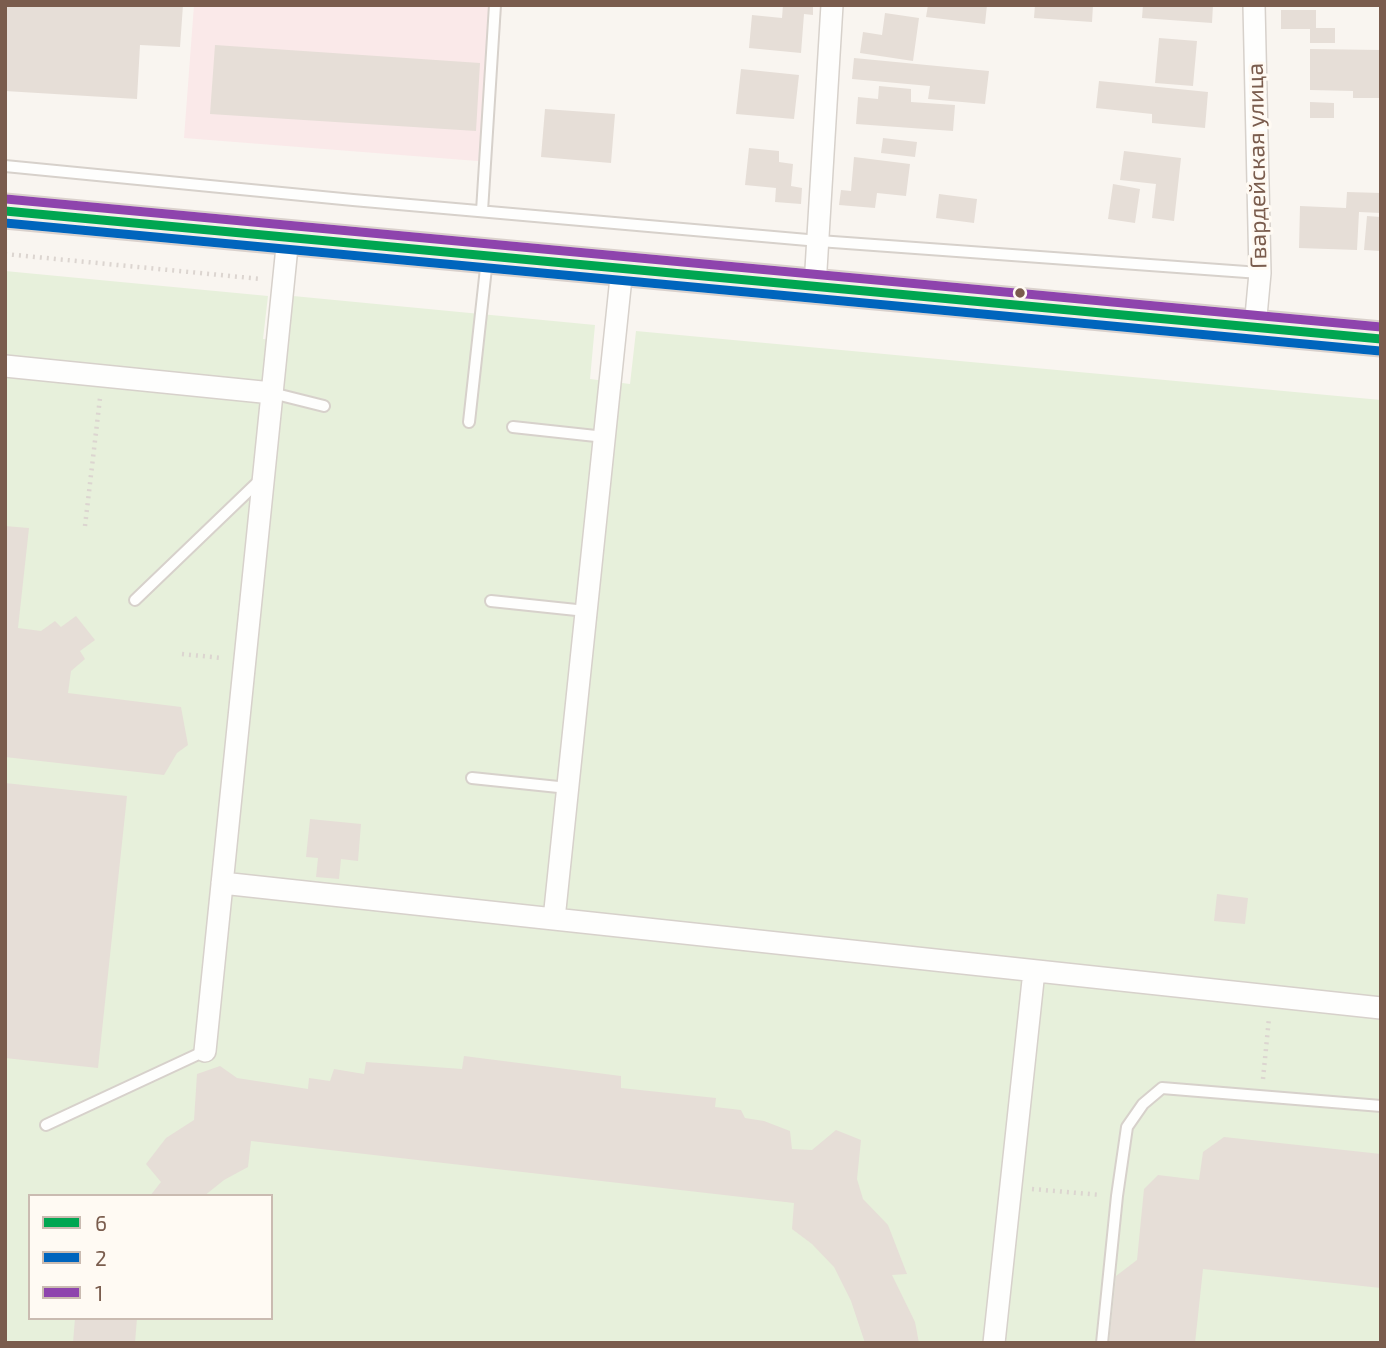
<!DOCTYPE html>
<meta charset="utf-8">
<style>
body{margin:0}
#map{position:relative;width:1386px;height:1348px;overflow:hidden;background:#f9f5f0;font-family:"Exo 2",sans-serif}
canvas{display:block}
.frame{position:absolute;inset:0;border:7px solid #7a5c4d;pointer-events:none}
.legend{position:absolute;left:28px;top:1194px;width:245px;height:126px;box-sizing:border-box;background:#fffaf3;border:2px solid #cabbb1;margin:0;padding:9px 12px;list-style:none;font-size:21px;color:#7a5c4d}
.legend li{display:flex;align-items:center;gap:14px;height:35px}
.legend b{width:35px;border:2px solid #cabbb1}
</style>
<div id="map">
<canvas width="1386" height="1348"></canvas>
<div class="frame"></div>
<ul class="legend">
<li><b style="height:9px;background:#00a651"></b>6</li>
<li><b style="height:9px;background:#0065bd"></b>2</li>
<li><b style="height:9px;background:#8e44ad"></b>1</li>
</ul>
</div>
<script>
const c = document.querySelector('canvas').getContext('2d');
c.lineJoin = 'round';
function paint(path, color) { c.fillStyle = color; c.fill(path, 'evenodd'); }
const shape = rows => new Path2D(rows.map(r => 'M' + r).join(''));
function stroke(path, color, width, dash) { c.strokeStyle = color; c.lineWidth = width; c.lineCap = dash ? 'butt' : 'round'; c.setLineDash(dash || []); c.stroke(path); }
function write(font, color, halo, rows, align = 'center') {
  c.font = font + ' "Exo 2",sans-serif'; c.lineWidth = 6; c.setLineDash([]); c.textBaseline = 'middle'; c.strokeStyle = halo; c.fillStyle = color; for (const [text, x, y, turn = 0] of rows) {
    c.save(); c.translate(x, y); c.rotate((+turn || 0) * Math.PI / 180); c.textAlign = isNaN(turn) ? turn : align; if (halo) c.strokeText(text, 0, 0); c.fillText(text, 0, 0); c.restore();
  }
}
paint(shape([
 [194,5,502,5,490,162,184,138]
]), '#fae9e9');
paint(shape([
 [5,271,268,296,263,339,288,342,293,296,595,325,590,379,630,384,636,331,1381,400,1381,1343,5,1343],
 [30,1196,271,1196,271,1318,30,1318]
]), '#e7f0db');
paint(shape([
 [5,5,183,5,180,47,140,45,137,99,5,91],
 [783,5,813,5,813,15,804,14,801,53,749,48,752,15,782,18],
 [928,5,987,5,985,24,926,17],
 [1035,5,1093,5,1092,22,1034,18],
 [1143,5,1213,5,1212,23,1142,18],
 [1281,10,1316,10,1316,28,1335,28,1335,43,1310,43,1310,29,1281,29],
 [885,13,919,18,913,61,860,53,863,32,882,35],
 [1159,38,1197,41,1193,86,1155,83],
 [215,45,480,63,476,131,210,114],
 [1310,49,1381,50,1381,98,1353,98,1353,91,1310,90],
 [854,58,989,71,985,104,928,99,930,86,852,79],
 [741,69,799,75,794,119,736,114],
 [1099,81,1208,92,1205,128,1152,123,1152,114,1096,108],
 [879,86,911,89,911,102,955,105,953,131,856,124,858,97,878,99],
 [1310,102,1334,103,1334,118,1310,118],
 [545,109,615,114,611,163,541,157],
 [883,138,917,142,915,157,881,153],
 [749,148,779,151,779,162,793,164,791,186,802,188,801,204,775,202,776,188,745,185],
 [1124,151,1181,158,1174,221,1152,218,1156,184,1120,180],
 [854,157,910,164,906,196,877,193,875,208,839,205,841,190,851,191],
 [1113,184,1140,189,1135,223,1108,219],
 [1347,192,1381,193,1381,213,1359,212,1357,250,1299,248,1300,206,1346,208],
 [939,194,977,199,974,223,936,218],
 [1367,216,1381,217,1381,251,1364,250],
 [5,526,29,528,18,628,41,631,55,621,61,627,76,616,95,640,80,651,85,659,71,671,68,693,181,707,188,745,177,753,164,775,5,757],
 [5,783,127,796,98,1068,5,1058],
 [310,819,361,824,358,861,341,859,339,879,316,877,318,858,306,857],
 [1217,894,1248,898,1245,924,1214,921],
 [464,1056,621,1076,621,1088,716,1098,715,1107,741,1110,745,1118,764,1121,790,1131,792,1149,812,1150,836,1130,861,1140,857,1179,863,1199,888,1225,907,1274,892,1275,915,1322,919,1343,865,1343,851,1301,834,1267,812,1244,792,1229,794,1203,251,1141,248,1167,224,1180,204,1196,150,1196,161,1182,146,1164,166,1138,194,1120,197,1074,220,1066,237,1078,308,1089,309,1078,330,1081,334,1069,364,1074,366,1062,462,1069],
 [1224,1137,1381,1154,1381,1288,1203,1269,1195,1343,1109,1343,1116,1276,1137,1260,1144,1189,1158,1175,1199,1180,1203,1152],
 [75,1318,137,1318,135,1343,73,1343]
]), '#e6ded7');
const lane = shape([
 [5,166,353,200,819,241,1260,273],
 [482,211,495,5],
 [272,393,324,406],
 [469,422,487,259],
 [513,427,605,437],
 [135,600,261,479],
 [491,601,586,611],
 [472,778,568,788],
 [46,1125,205,1051],
 [1102,1343,1117,1196,1127,1127,1143,1104,1162,1088,1381,1106]
]);
const street = shape([
 [1254,5,1260,273,1255,327],
 [815,286,832,5],
 [5,366,272,393],
 [222,883,554,919,622,268],
 [554,919,1381,1008],
 [205,1051,288,237],
 [994,1343,1034,971]
]);
const primary = shape([
 [5,211,1381,339]
]);
stroke(lane, '#d7d1cb', 14);
stroke(street, '#d7d1cb', 24);
stroke(primary, '#dad1cc', 37);
stroke(shape([
 [5,254,261,279],
 [85,526,100,398],
 [182,654,222,658],
 [1263,1079,1269,1018],
 [1032,1189,1101,1195]
]), '#dcd5d0', 4.5, [2, 5]);
stroke(lane, '#fefefd', 10);
stroke(street, '#fefefd', 21);
stroke(primary, '#f3eee8', 33);
stroke(shape([
 [5,211,1381,339]
]), '#00a651', 9);
stroke(shape([
 [5,223,1380,351]
]), '#0065bd', 9);
stroke(shape([
 [6,199,1381,327]
]), '#8e44ad', 9);
for (const [x, y, r, color] of [
 [1020,293,6,"#7a5c4d"]
]) { const dot = new Path2D(); dot.arc(x, y, r, 0, 2 * Math.PI); c.fillStyle = color; c.fill(dot); stroke(dot, '#fffaf3', 2.5); }
write('23px', '#7a5c4d', '#fffaf3', [
 ["Гвардейская улица",1257,166,-91]
]);
</script>
